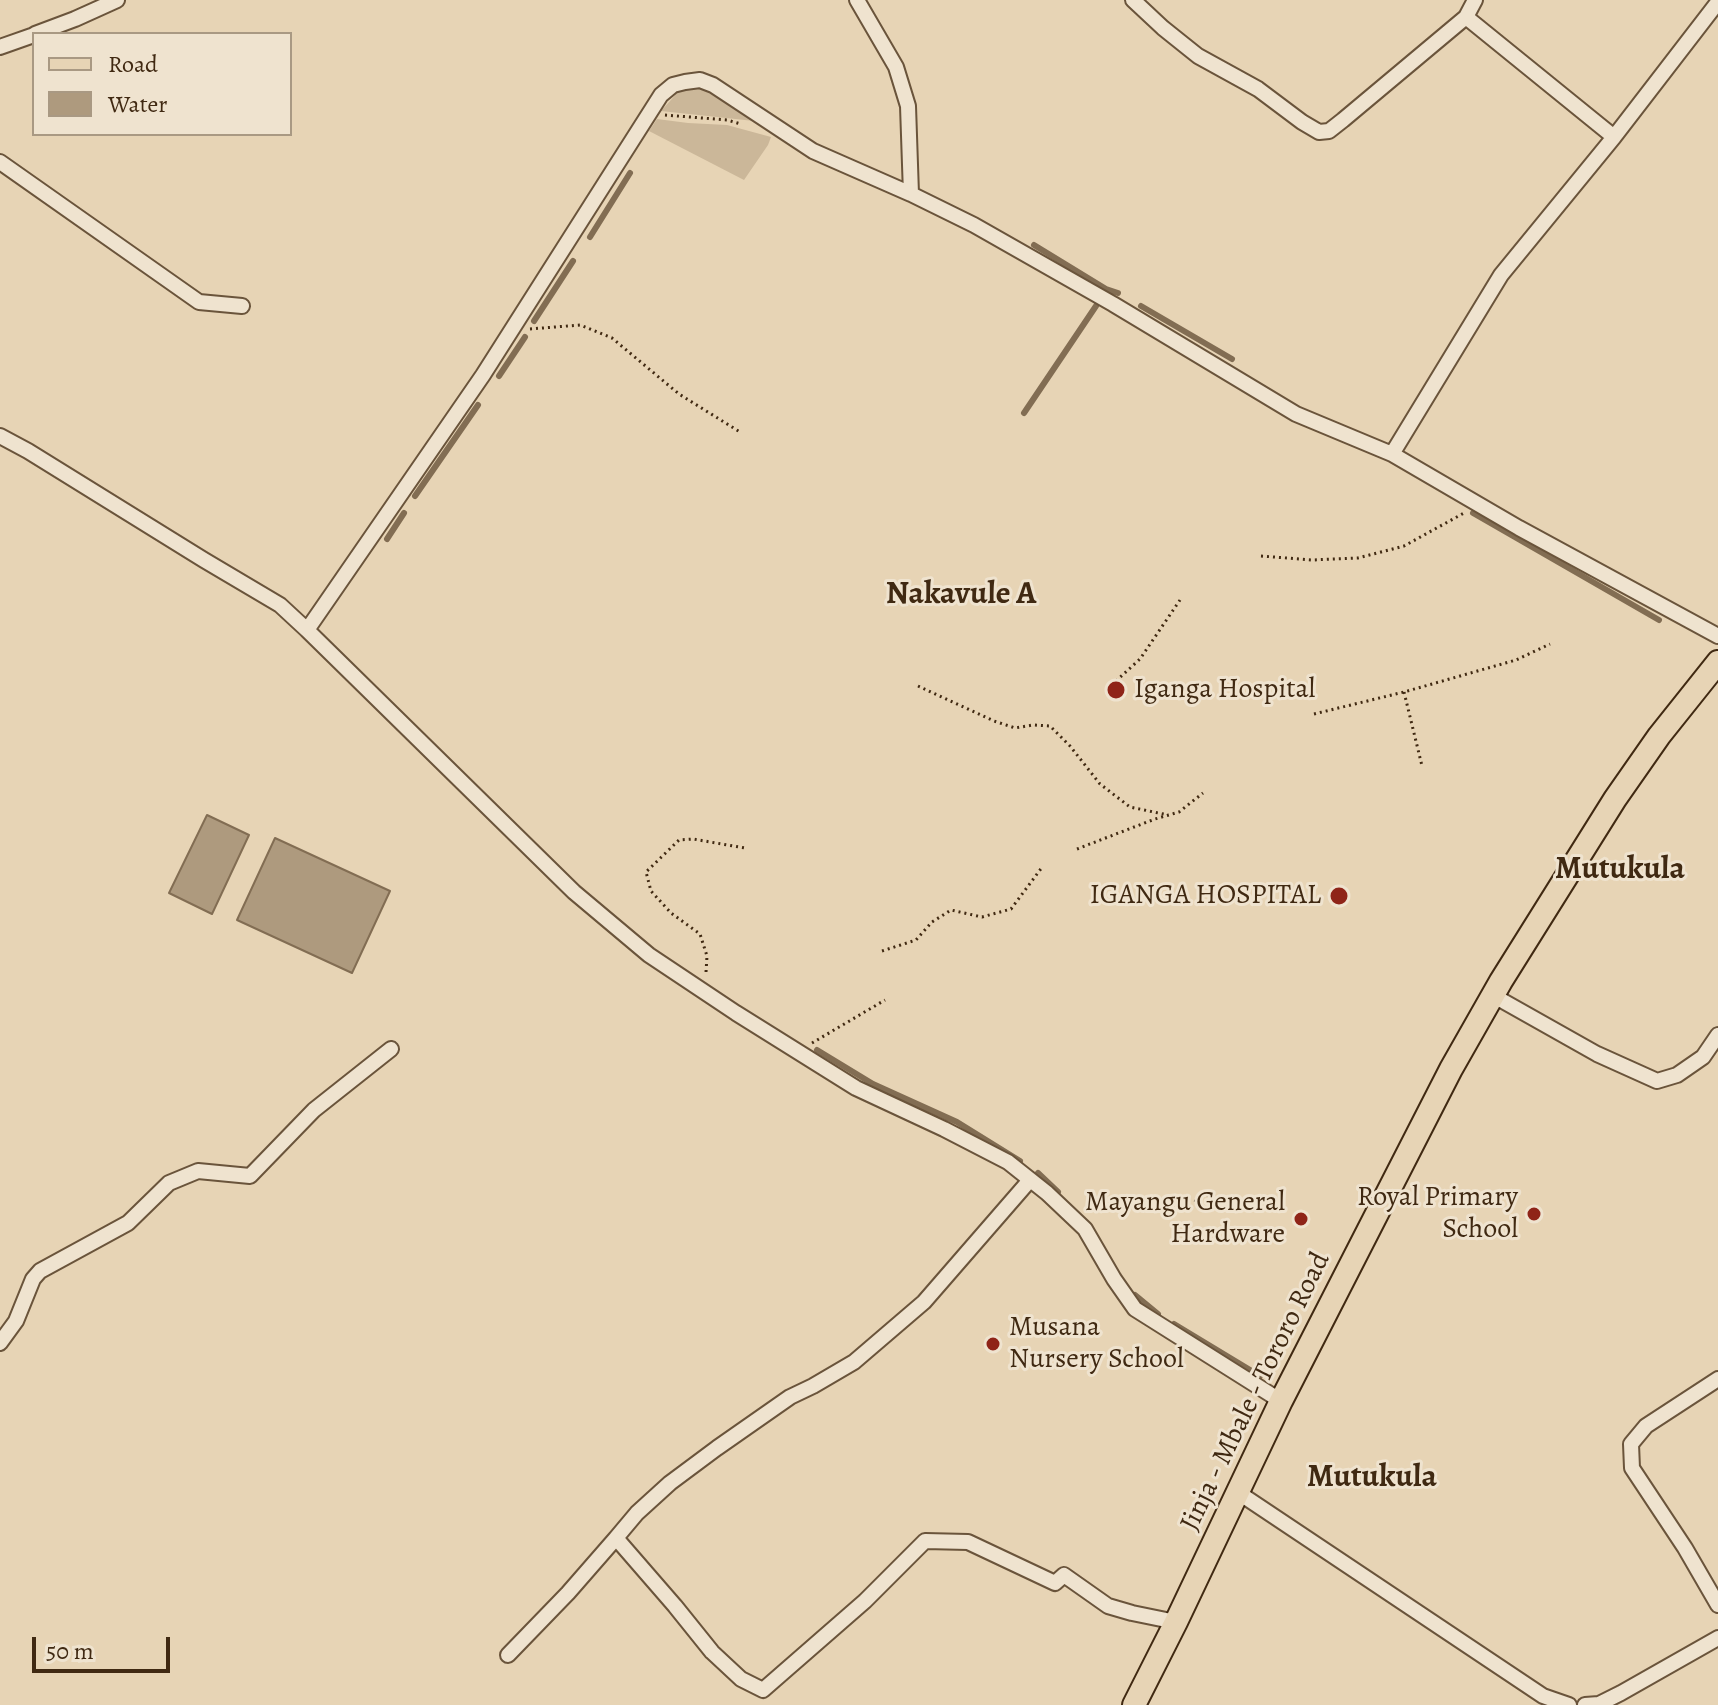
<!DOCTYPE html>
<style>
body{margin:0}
#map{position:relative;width:1718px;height:1705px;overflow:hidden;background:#e7d4b5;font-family:Alegreya,serif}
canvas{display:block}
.legend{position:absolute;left:32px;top:32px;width:260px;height:104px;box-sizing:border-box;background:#efe3cf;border:2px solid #a99983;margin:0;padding:10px 14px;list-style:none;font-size:24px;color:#402912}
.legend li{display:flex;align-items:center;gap:16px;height:40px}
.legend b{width:40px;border:2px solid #a99983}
.scale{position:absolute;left:32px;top:1637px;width:138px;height:36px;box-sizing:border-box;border:4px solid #402912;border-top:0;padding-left:10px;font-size:24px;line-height:28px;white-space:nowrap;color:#402912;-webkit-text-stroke:6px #efe3cf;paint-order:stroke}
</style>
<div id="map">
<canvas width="1718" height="1705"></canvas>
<ul class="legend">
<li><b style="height:10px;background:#e7d4b5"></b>Road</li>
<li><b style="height:22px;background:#ae9a7e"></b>Water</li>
</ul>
<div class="scale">50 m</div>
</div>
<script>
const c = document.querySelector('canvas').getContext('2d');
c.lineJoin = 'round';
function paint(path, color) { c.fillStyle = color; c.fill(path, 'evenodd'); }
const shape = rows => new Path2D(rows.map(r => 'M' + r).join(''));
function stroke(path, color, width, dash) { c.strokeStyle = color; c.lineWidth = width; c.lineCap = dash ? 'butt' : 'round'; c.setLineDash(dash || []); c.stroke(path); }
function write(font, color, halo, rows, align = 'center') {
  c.font = font + ' Alegreya,serif'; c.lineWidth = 6; c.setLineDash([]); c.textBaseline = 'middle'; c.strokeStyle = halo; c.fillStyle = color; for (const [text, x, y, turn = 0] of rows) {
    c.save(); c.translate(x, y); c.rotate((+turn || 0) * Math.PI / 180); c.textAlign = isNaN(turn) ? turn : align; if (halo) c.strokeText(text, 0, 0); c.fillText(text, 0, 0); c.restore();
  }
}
paint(shape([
 [691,87,709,88,754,121,661,111,679,91],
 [657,119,688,123,727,125,771,137,768,145,744,180,649,131]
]), '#cbb799');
const water = shape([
 [207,815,249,835,212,914,169,893,207,815],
 [275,838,390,891,352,973,237,920,275,838]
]);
paint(water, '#ae9a7e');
stroke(water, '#826d53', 2);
stroke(shape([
 [590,237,630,173],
 [1034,245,1106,289,1118,293],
 [1141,306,1232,359],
 [534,321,573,261],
 [499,376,525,337],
 [1024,413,1096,306],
 [415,496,478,405],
 [1473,513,1659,620],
 [387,539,404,513],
 [817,1050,873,1084,957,1122,1020,1161],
 [1038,1173,1058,1192],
 [1135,1295,1158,1314],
 [1174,1324,1260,1376]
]), '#826d53', 6);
const minor = shape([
 [857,0,896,67,908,106,911,194],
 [1133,0,1163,28,1198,56,1258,89,1302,122,1319,132,1329,131,1343,120,1466,17,1475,0],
 [1466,17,1614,137],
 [35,34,75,19,117,0],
 [0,47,34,35],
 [0,162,199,302,242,306],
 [0,436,28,451,204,560,280,605,307,630,483,375,661,95,673,85,685,82,700,80,713,85,813,151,911,194,974,225,1113,304,1296,414,1392,454,1519,528,1718,636],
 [1392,454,1501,275,1614,137,1718,2],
 [307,630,574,892,649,955,736,1013,856,1088,944,1129,1008,1162,1047,1193,1085,1229,1114,1279,1135,1309,1281,1401],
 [1494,996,1597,1054,1657,1081,1677,1075,1703,1057,1718,1035],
 [1030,1180,924,1302,854,1362,813,1386,790,1397,717,1448,670,1483,637,1513,616,1538,675,1606,712,1652,741,1679,763,1690,865,1601,925,1541,968,1542,1055,1583,1064,1575,1108,1606,1132,1613,1176,1622],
 [0,1343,16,1321,33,1279,40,1271,128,1223,169,1183,198,1171,250,1176,314,1110,391,1049],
 [1718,1379,1646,1426,1631,1444,1632,1468,1685,1548,1718,1605],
 [1239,1493,1543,1696,1569,1705],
 [508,1655,568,1593,616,1538],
 [1585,1705,1599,1704,1621,1693,1718,1638]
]);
const primary = shape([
 [1134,1705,1176,1622,1281,1401,1451,1069,1501,981,1615,799,1659,736,1718,662]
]);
stroke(minor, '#6a543b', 18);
stroke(primary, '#402912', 26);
stroke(shape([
 [665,115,727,120,741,124],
 [530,329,580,325,612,338,679,394,740,432],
 [1261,556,1312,560,1358,558,1404,546,1464,513],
 [1116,681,1140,659,1180,600],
 [918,686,994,721,1015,728,1033,725,1050,726,1070,746,1100,784,1130,807,1168,815],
 [1404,692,1422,766],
 [1314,714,1404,692,1516,660,1550,644],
 [1077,849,1155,819,1179,812,1203,793],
 [882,951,916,940,932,922,951,910,982,917,1011,909,1043,866],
 [706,972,707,956,700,934,671,913,651,891,646,872,679,840,693,839,745,848],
 [812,1043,885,1000],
 [1195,1202,1201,1192,1223,1203]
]), '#402912', 3, [2, 4]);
stroke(minor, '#efe3cf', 14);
stroke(primary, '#e7d4b5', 22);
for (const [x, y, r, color] of [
 [1116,690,10,"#8f2418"],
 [1339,896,10,"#8f2418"],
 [1534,1214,8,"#8f2418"],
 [1301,1219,8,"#8f2418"],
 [993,1344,8,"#8f2418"]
]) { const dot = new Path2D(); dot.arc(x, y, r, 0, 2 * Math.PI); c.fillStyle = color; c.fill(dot); stroke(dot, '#efe3cf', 3); }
write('28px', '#402912', '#efe3cf', [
 ["Iganga Hospital",1134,690,"left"],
 ["IGANGA HOSPITAL",1321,896],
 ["Royal Primary",1518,1198],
 ["School",1518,1230],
 ["Mayangu General",1285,1203],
 ["Hardware",1285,1235],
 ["Musana",1009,1328,"left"],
 ["Nursery School",1009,1360,"left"]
], 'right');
write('28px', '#402912', '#efe3cf', [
 ["Jinja - Mbale - Tororo Road",1256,1392,-64]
]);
write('bold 32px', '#402912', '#efe3cf', [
 ["Nakavule A",961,595],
 ["Mutukula",1620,870],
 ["Mutukula",1372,1478]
]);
</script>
